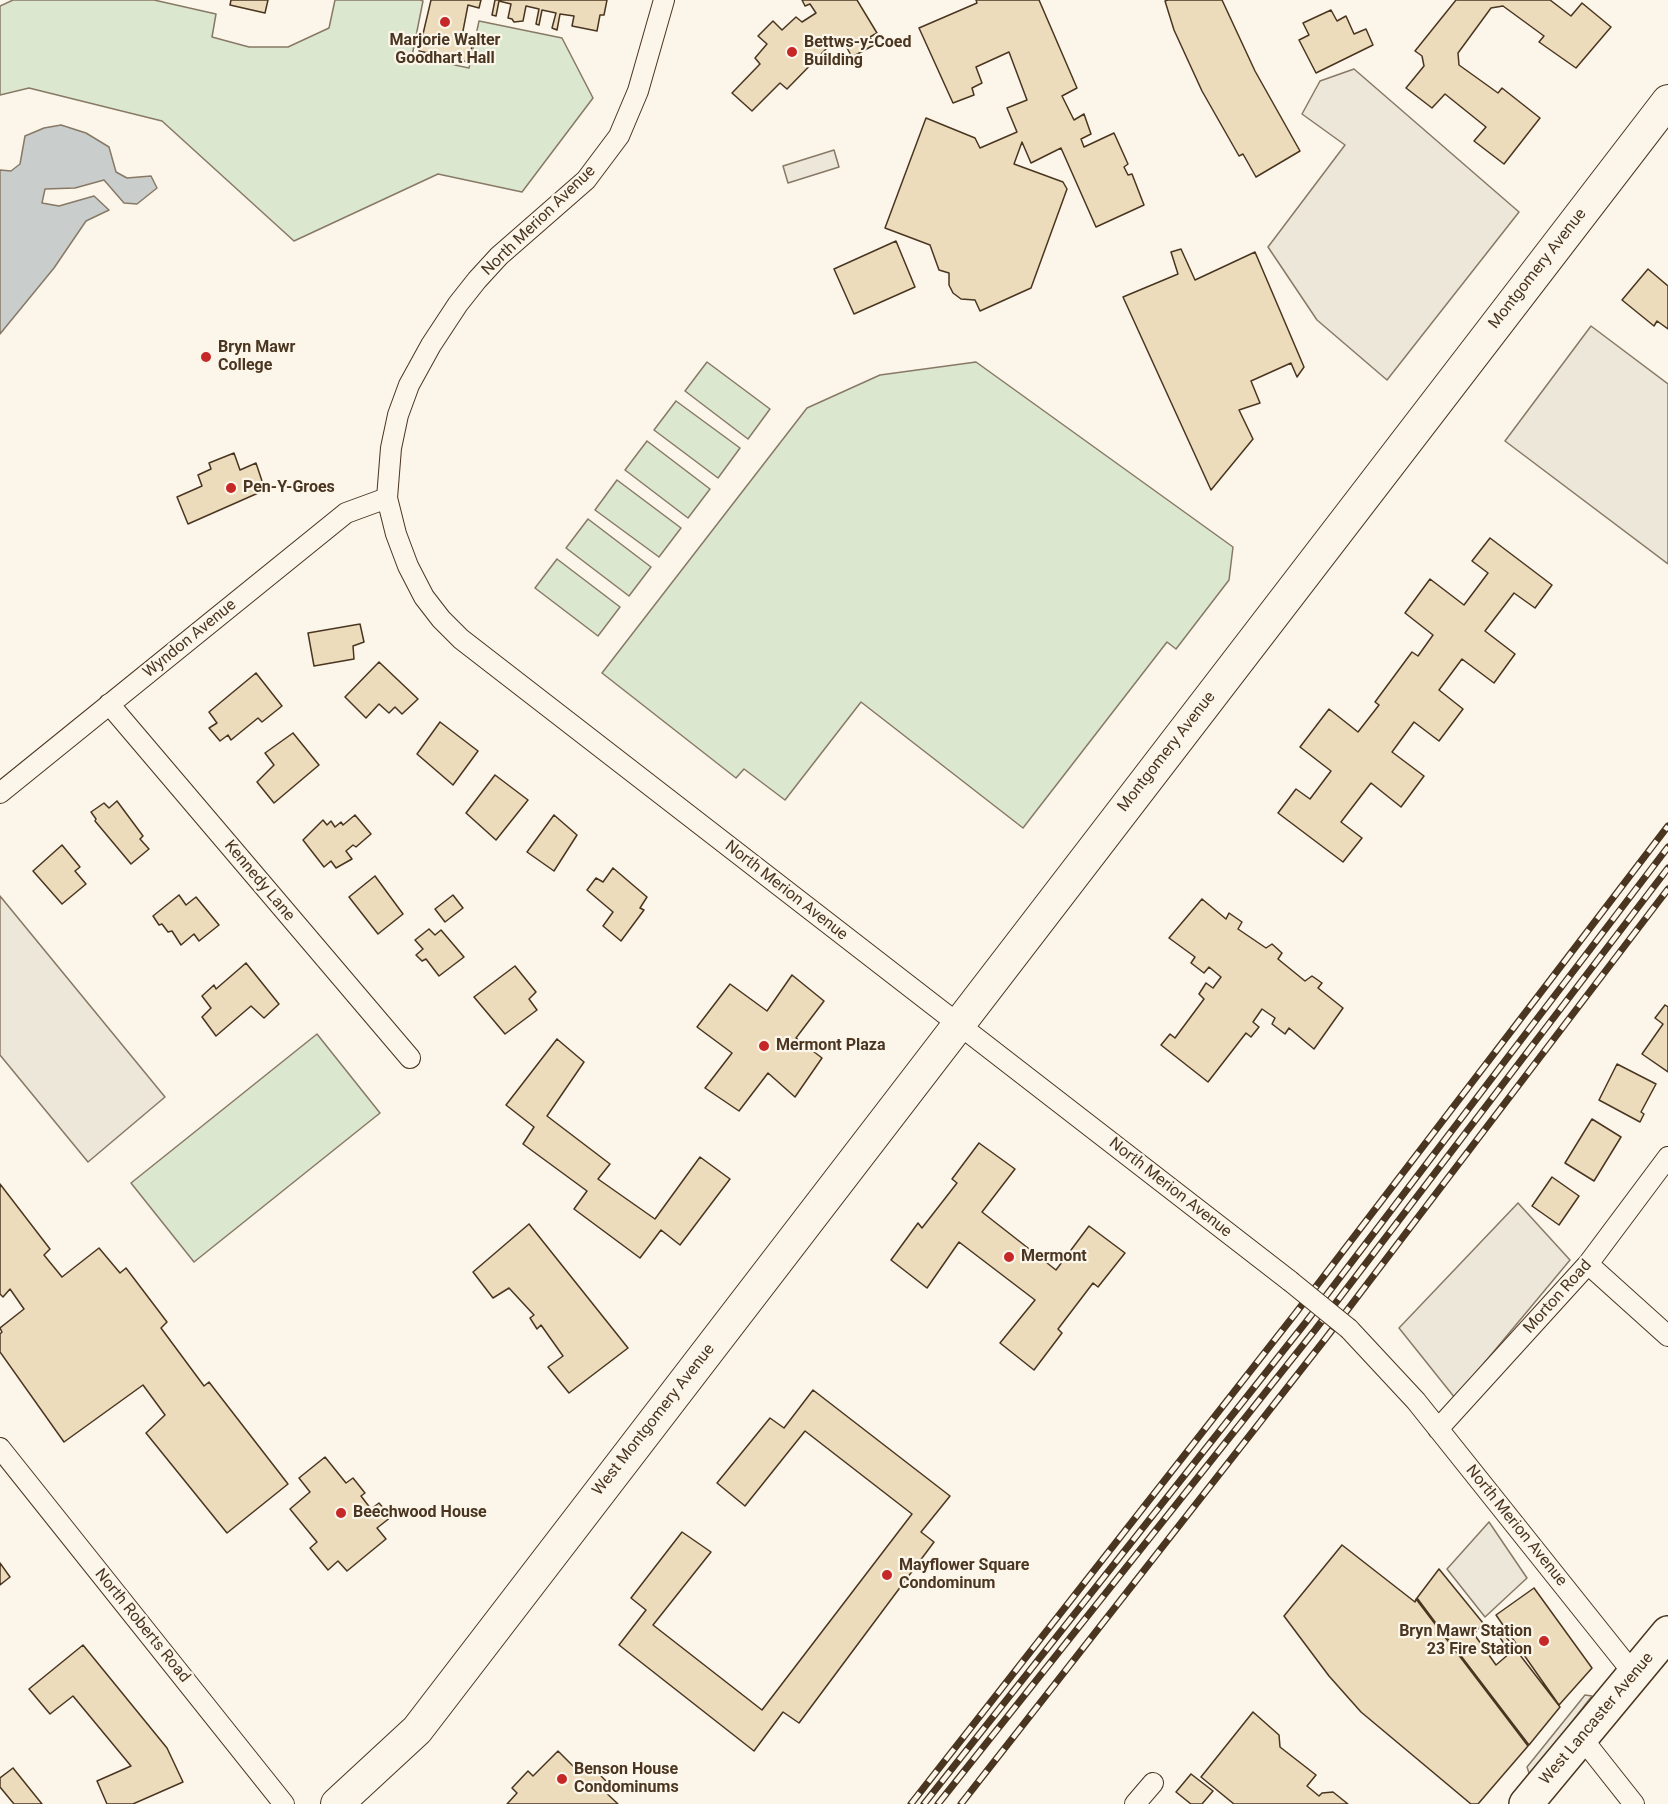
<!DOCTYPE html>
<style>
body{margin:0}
canvas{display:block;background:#fbf6e9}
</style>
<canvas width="1668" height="1804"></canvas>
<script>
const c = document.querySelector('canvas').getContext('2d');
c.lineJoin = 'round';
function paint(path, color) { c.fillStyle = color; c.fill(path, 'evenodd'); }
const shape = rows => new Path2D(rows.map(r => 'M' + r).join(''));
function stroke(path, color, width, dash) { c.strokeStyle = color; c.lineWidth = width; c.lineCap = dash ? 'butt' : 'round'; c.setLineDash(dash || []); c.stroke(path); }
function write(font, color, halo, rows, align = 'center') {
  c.font = font + ' Roboto,sans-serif'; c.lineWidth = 4.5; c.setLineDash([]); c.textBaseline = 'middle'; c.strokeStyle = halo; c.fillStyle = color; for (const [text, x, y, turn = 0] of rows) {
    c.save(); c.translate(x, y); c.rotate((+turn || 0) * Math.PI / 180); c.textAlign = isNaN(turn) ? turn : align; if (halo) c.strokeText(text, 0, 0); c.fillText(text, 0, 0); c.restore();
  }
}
const green = shape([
 [13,0,154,0,216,14,212,37,249,47,288,47,329,28,335,0,420,0,423,1,412,56,469,68,479,21,562,38,593,98,522,192,438,174,294,241,162,121,29,88,0,95,0,6,13,0],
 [707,362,770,409,748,439,685,391,707,362],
 [976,362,1233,547,1229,580,1176,649,1167,642,1023,828,861,702,785,800,744,769,736,778,602,673,807,408,880,375,976,362],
 [676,401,740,448,718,478,654,430,676,401],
 [647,441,710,489,688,518,625,470,647,441],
 [617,480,681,528,659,557,595,510,617,480],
 [588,519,651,567,629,596,566,548,588,519],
 [557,559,620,607,598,636,535,588,557,559],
 [317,1034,380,1113,194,1262,131,1183,317,1034]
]);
paint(green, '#dce7d0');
stroke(green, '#887966', 1.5);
const parking = shape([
 [1354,69,1519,212,1387,380,1317,320,1268,247,1345,145,1302,114,1320,81,1354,69],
 [834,150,839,167,788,183,783,166,834,150],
 [1591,326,1668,384,1668,564,1505,441,1591,326],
 [0,896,165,1097,88,1162,0,1055,0,896],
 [1518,1203,1570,1260,1455,1398,1399,1328,1518,1203],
 [1489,1522,1527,1578,1485,1617,1447,1569,1489,1522],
 [1585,1695,1592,1696,1530,1776,1527,1767,1585,1695]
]);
paint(parking, '#ede7d9');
stroke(parking, '#887966', 1.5);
const water = shape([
 [61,125,86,133,109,147,116,172,127,178,151,176,157,188,137,204,124,203,104,180,75,188,45,189,42,203,59,206,94,196,109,210,86,221,54,268,0,334,0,170,11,171,20,164,25,136,44,128,61,125]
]);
paint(water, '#c9cecd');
stroke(water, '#887966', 1.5);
const building = shape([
 [231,0,268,0,265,13,230,5,231,0],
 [431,0,481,0,479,8,468,5,462,36,474,39,468,62,419,51,431,0],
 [495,0,607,0,604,15,600,15,597,31,572,26,574,16,560,14,557,30,552,28,556,13,542,10,539,25,536,24,539,9,526,6,523,21,514,22,512,19,508,18,511,4,499,1,496,16,492,15,495,0],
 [802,0,857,0,877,33,870,37,874,45,852,57,841,37,824,45,827,48,787,89,780,83,752,111,732,93,760,64,755,58,767,44,758,36,773,21,782,30,796,17,802,22,816,13,810,4,805,6,802,0],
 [976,0,1039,0,1077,88,1062,96,1074,120,1084,114,1091,134,1081,139,1084,147,1114,133,1128,164,1124,167,1128,175,1132,174,1144,205,1096,227,1061,148,1031,163,1022,142,1014,164,1063,182,1067,189,1031,288,980,311,975,300,961,299,953,293,949,285,949,273,939,270,930,245,885,228,926,118,975,138,980,148,1017,132,1007,108,1027,100,1009,52,976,67,982,83,972,88,974,95,953,103,919,28,977,3,976,0],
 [1168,0,1222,0,1255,71,1300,151,1256,177,1243,154,1239,156,1202,91,1174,30,1165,1,1168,0],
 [1456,0,1550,0,1571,16,1582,3,1611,27,1576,68,1539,42,1544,36,1503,6,1491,8,1458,53,1459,65,1498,93,1502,88,1540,118,1504,164,1474,141,1486,127,1445,94,1432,108,1406,88,1424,66,1422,56,1415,51,1456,0],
 [1331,10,1337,21,1346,16,1354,34,1366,29,1373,45,1316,73,1299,40,1309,35,1303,23,1331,10],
 [896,241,915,287,854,314,834,269,896,241],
 [1181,249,1195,280,1255,252,1304,367,1297,377,1291,363,1251,381,1260,403,1239,410,1253,439,1211,490,1123,297,1178,274,1171,252,1181,249],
 [1648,269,1668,286,1668,329,1657,321,1654,326,1622,300,1648,269],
 [234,453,240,470,256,463,265,490,188,524,177,497,202,486,198,475,211,469,209,463,234,453],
 [1490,538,1552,585,1535,608,1514,593,1485,631,1515,654,1494,683,1462,659,1439,690,1463,709,1439,741,1414,722,1392,752,1424,776,1401,807,1371,783,1341,822,1362,838,1343,862,1278,813,1296,789,1310,799,1331,771,1300,747,1329,709,1358,732,1379,705,1375,702,1412,652,1418,656,1433,635,1405,613,1430,579,1464,605,1488,573,1472,561,1490,538],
 [360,624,364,642,353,646,354,659,314,666,308,633,360,624],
 [379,662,418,699,402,714,395,707,389,713,379,704,366,718,345,697,379,662],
 [256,673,282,706,262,722,258,718,231,740,228,735,220,741,209,728,217,723,209,712,256,673],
 [440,722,478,751,453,785,417,754,440,722],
 [293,733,319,765,274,803,257,782,274,765,265,753,293,733],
 [495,775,528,800,496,840,466,813,495,775],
 [117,801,143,836,140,839,149,849,131,864,95,821,96,819,91,812,104,803,109,808,117,801],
 [355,815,371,834,356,847,353,845,346,851,352,859,336,868,331,861,324,867,303,840,323,820,327,825,331,821,335,827,341,822,343,825,355,815],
 [554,815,577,835,554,871,527,852,554,815],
 [62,845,80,867,75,871,86,884,62,904,33,871,62,845],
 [613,868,647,897,640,908,644,910,621,941,603,926,613,912,587,890,596,878,603,882,613,868],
 [375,876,403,914,378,934,349,897,375,876],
 [179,895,186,905,196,897,219,925,199,941,194,934,181,945,172,931,168,932,162,924,159,925,153,916,179,895],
 [453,895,463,908,445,922,435,909,453,895],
 [1202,899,1226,919,1229,913,1242,922,1238,929,1266,948,1272,944,1282,953,1278,959,1305,981,1312,976,1322,983,1318,988,1343,1008,1314,1049,1289,1028,1285,1034,1272,1024,1275,1018,1262,1009,1253,1022,1259,1027,1251,1037,1246,1033,1208,1082,1161,1045,1170,1034,1175,1038,1204,999,1199,994,1206,983,1213,988,1221,977,1209,967,1204,973,1191,963,1195,957,1169,938,1202,899],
 [429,929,435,935,441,930,464,957,439,976,426,959,422,961,416,955,423,949,415,940,429,929],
 [246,963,279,1004,264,1018,251,1006,216,1036,202,1017,211,1008,202,996,214,985,216,989,246,963],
 [515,966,536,992,529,999,537,1010,505,1034,474,997,515,966],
 [792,975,824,1001,796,1038,822,1058,795,1097,768,1073,739,1111,705,1088,732,1053,697,1027,730,984,767,1011,792,975],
 [1665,1005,1668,1007,1668,1072,1642,1054,1663,1024,1655,1018,1665,1005],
 [557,1039,584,1062,547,1116,610,1164,598,1179,655,1219,700,1157,730,1179,680,1245,661,1230,640,1258,574,1209,587,1191,523,1144,534,1127,506,1105,557,1039],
 [1617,1064,1656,1084,1641,1112,1644,1114,1640,1122,1599,1100,1617,1064],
 [1592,1119,1621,1137,1594,1181,1565,1163,1592,1119],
 [979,1143,1015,1169,982,1212,1056,1270,1089,1226,1125,1253,1098,1287,1093,1283,1058,1329,1062,1333,1034,1370,1000,1343,1035,1300,959,1242,927,1288,891,1260,918,1223,922,1228,957,1183,952,1179,979,1143],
 [1552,1177,1579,1196,1559,1225,1532,1206,1552,1177],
 [0,1184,50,1249,44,1255,62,1277,99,1248,120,1273,126,1268,167,1322,161,1328,204,1386,209,1382,288,1484,227,1533,146,1433,165,1415,143,1385,64,1442,0,1352,0,1334,2,1332,0,1328,24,1309,10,1289,3,1297,0,1294,0,1184],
 [529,1224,628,1348,569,1393,548,1367,563,1356,541,1325,537,1329,530,1318,534,1315,509,1288,493,1298,473,1272,529,1224],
 [813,1390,950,1496,921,1532,934,1542,799,1723,783,1712,754,1751,619,1645,646,1610,631,1598,682,1532,711,1552,653,1625,762,1710,912,1514,805,1431,745,1506,717,1483,770,1418,784,1428,813,1390],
 [325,1457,346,1483,353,1478,365,1493,361,1496,371,1509,379,1503,391,1517,377,1528,386,1539,347,1571,338,1561,328,1570,310,1548,317,1542,290,1509,310,1492,299,1478,325,1457],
 [1342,1545,1415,1602,1416,1599,1528,1746,1478,1804,1471,1804,1361,1712,1329,1676,1284,1616,1342,1545],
 [0,1563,10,1577,0,1585,0,1563],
 [1439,1569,1483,1623,1474,1634,1496,1665,1510,1653,1499,1636,1503,1633,1560,1707,1529,1745,1458,1652,1459,1651,1452,1641,1450,1642,1417,1598,1439,1569],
 [1534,1588,1592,1668,1559,1705,1496,1615,1534,1588],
 [83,1645,167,1748,183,1782,133,1804,107,1804,97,1781,131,1766,73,1696,50,1714,29,1689,83,1645],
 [1253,1712,1279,1735,1280,1747,1316,1775,1307,1786,1319,1796,1322,1793,1333,1792,1348,1804,1234,1804,1201,1777,1253,1712],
 [558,1751,579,1772,582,1769,584,1771,590,1765,606,1781,600,1787,618,1804,507,1804,517,1793,512,1788,528,1771,533,1776,558,1751],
 [13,1768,42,1804,14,1804,0,1787,0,1778,13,1768],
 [1191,1774,1213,1791,1202,1804,1191,1804,1176,1792,1191,1774]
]);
paint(building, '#ecdcbc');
stroke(building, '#4a3520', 1.5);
const street = shape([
 [664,0,638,91,619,136,586,180,499,256,477,280,458,304,431,345,409,385,398,415,391,448,387,498,396,534,408,566,424,597,441,619,461,639,1290,1281],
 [109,704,410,1058],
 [0,793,346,513,387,498],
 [1588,1264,1668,1336],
 [1349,1329,1416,1401,1634,1674],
 [1438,1429,1588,1264,1668,1157],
 [0,1448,284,1804],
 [1581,1737,1634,1804],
 [1135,1804,1153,1783]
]);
const primary = shape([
 [337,1804,417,1730,1668,101]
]);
const highway = shape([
 [1526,1804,1668,1633]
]);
stroke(street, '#4a3520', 22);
stroke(primary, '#4a3520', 34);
stroke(highway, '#4a3520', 36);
stroke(street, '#fbf6e9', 20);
stroke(primary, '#fbf6e9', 32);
stroke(highway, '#fbf6e9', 33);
const rail = shape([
 [911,1804,1295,1314,1668,826],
 [924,1804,1306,1322,1668,847],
 [938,1804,1315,1330,1668,868],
 [961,1804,1326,1338,1668,889]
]);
stroke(rail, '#4a3520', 7);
stroke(rail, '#fbf6e9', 4.5, [14]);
const streetBridge = shape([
 [1290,1281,1349,1329]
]);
stroke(streetBridge, '#4a3520', 22, []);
stroke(streetBridge, '#fbf6e9', 20);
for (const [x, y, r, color] of [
 [445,22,6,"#c62828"],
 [792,52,6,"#c62828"],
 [206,357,6,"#c62828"],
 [231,488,6,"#c62828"],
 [764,1046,6,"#c62828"],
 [1009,1257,6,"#c62828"],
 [341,1513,6,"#c62828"],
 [887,1575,6,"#c62828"],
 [1544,1641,6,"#c62828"],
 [562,1779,6,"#c62828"]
]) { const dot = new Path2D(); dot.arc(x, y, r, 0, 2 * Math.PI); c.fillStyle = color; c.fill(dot); stroke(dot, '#fbf6e9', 2); }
write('bold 16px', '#4a3520', '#fbf6e9', [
 ["Marjorie Walter",445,41,"center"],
 ["Goodhart Hall",445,59,"center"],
 ["Bettws-y-Coed",804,43],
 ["Building",804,61],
 ["Bryn Mawr",218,348],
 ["College",218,366],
 ["Pen-Y-Groes",243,488],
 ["Mermont Plaza",776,1046],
 ["Mermont",1021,1257],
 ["Beechwood House",353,1513],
 ["Mayflower Square",899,1566],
 ["Condominum",899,1584],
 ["Bryn Mawr Station",1532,1632,"right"],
 ["23 Fire Station",1532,1650,"right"],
 ["Benson House",574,1770],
 ["Condominums",574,1788]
], 'left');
write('16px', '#4a3520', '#fbf6e9', [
 ["North Merion Avenue",539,221,-44],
 ["Montgomery Avenue",1538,269,-52],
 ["Wyndon Avenue",190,639,-39],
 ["Montgomery Avenue",1167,752,-52],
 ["Kennedy Lane",259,881,50],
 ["North Merion Avenue",786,891,38],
 ["North Merion Avenue",1170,1188,38],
 ["Morton Road",1558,1297,-48],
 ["West Montgomery Avenue",654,1420,-52],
 ["North Merion Avenue",1516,1526,51],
 ["North Roberts Road",142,1626,51],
 ["West Lancaster Avenue",1597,1719,-50]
]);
</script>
